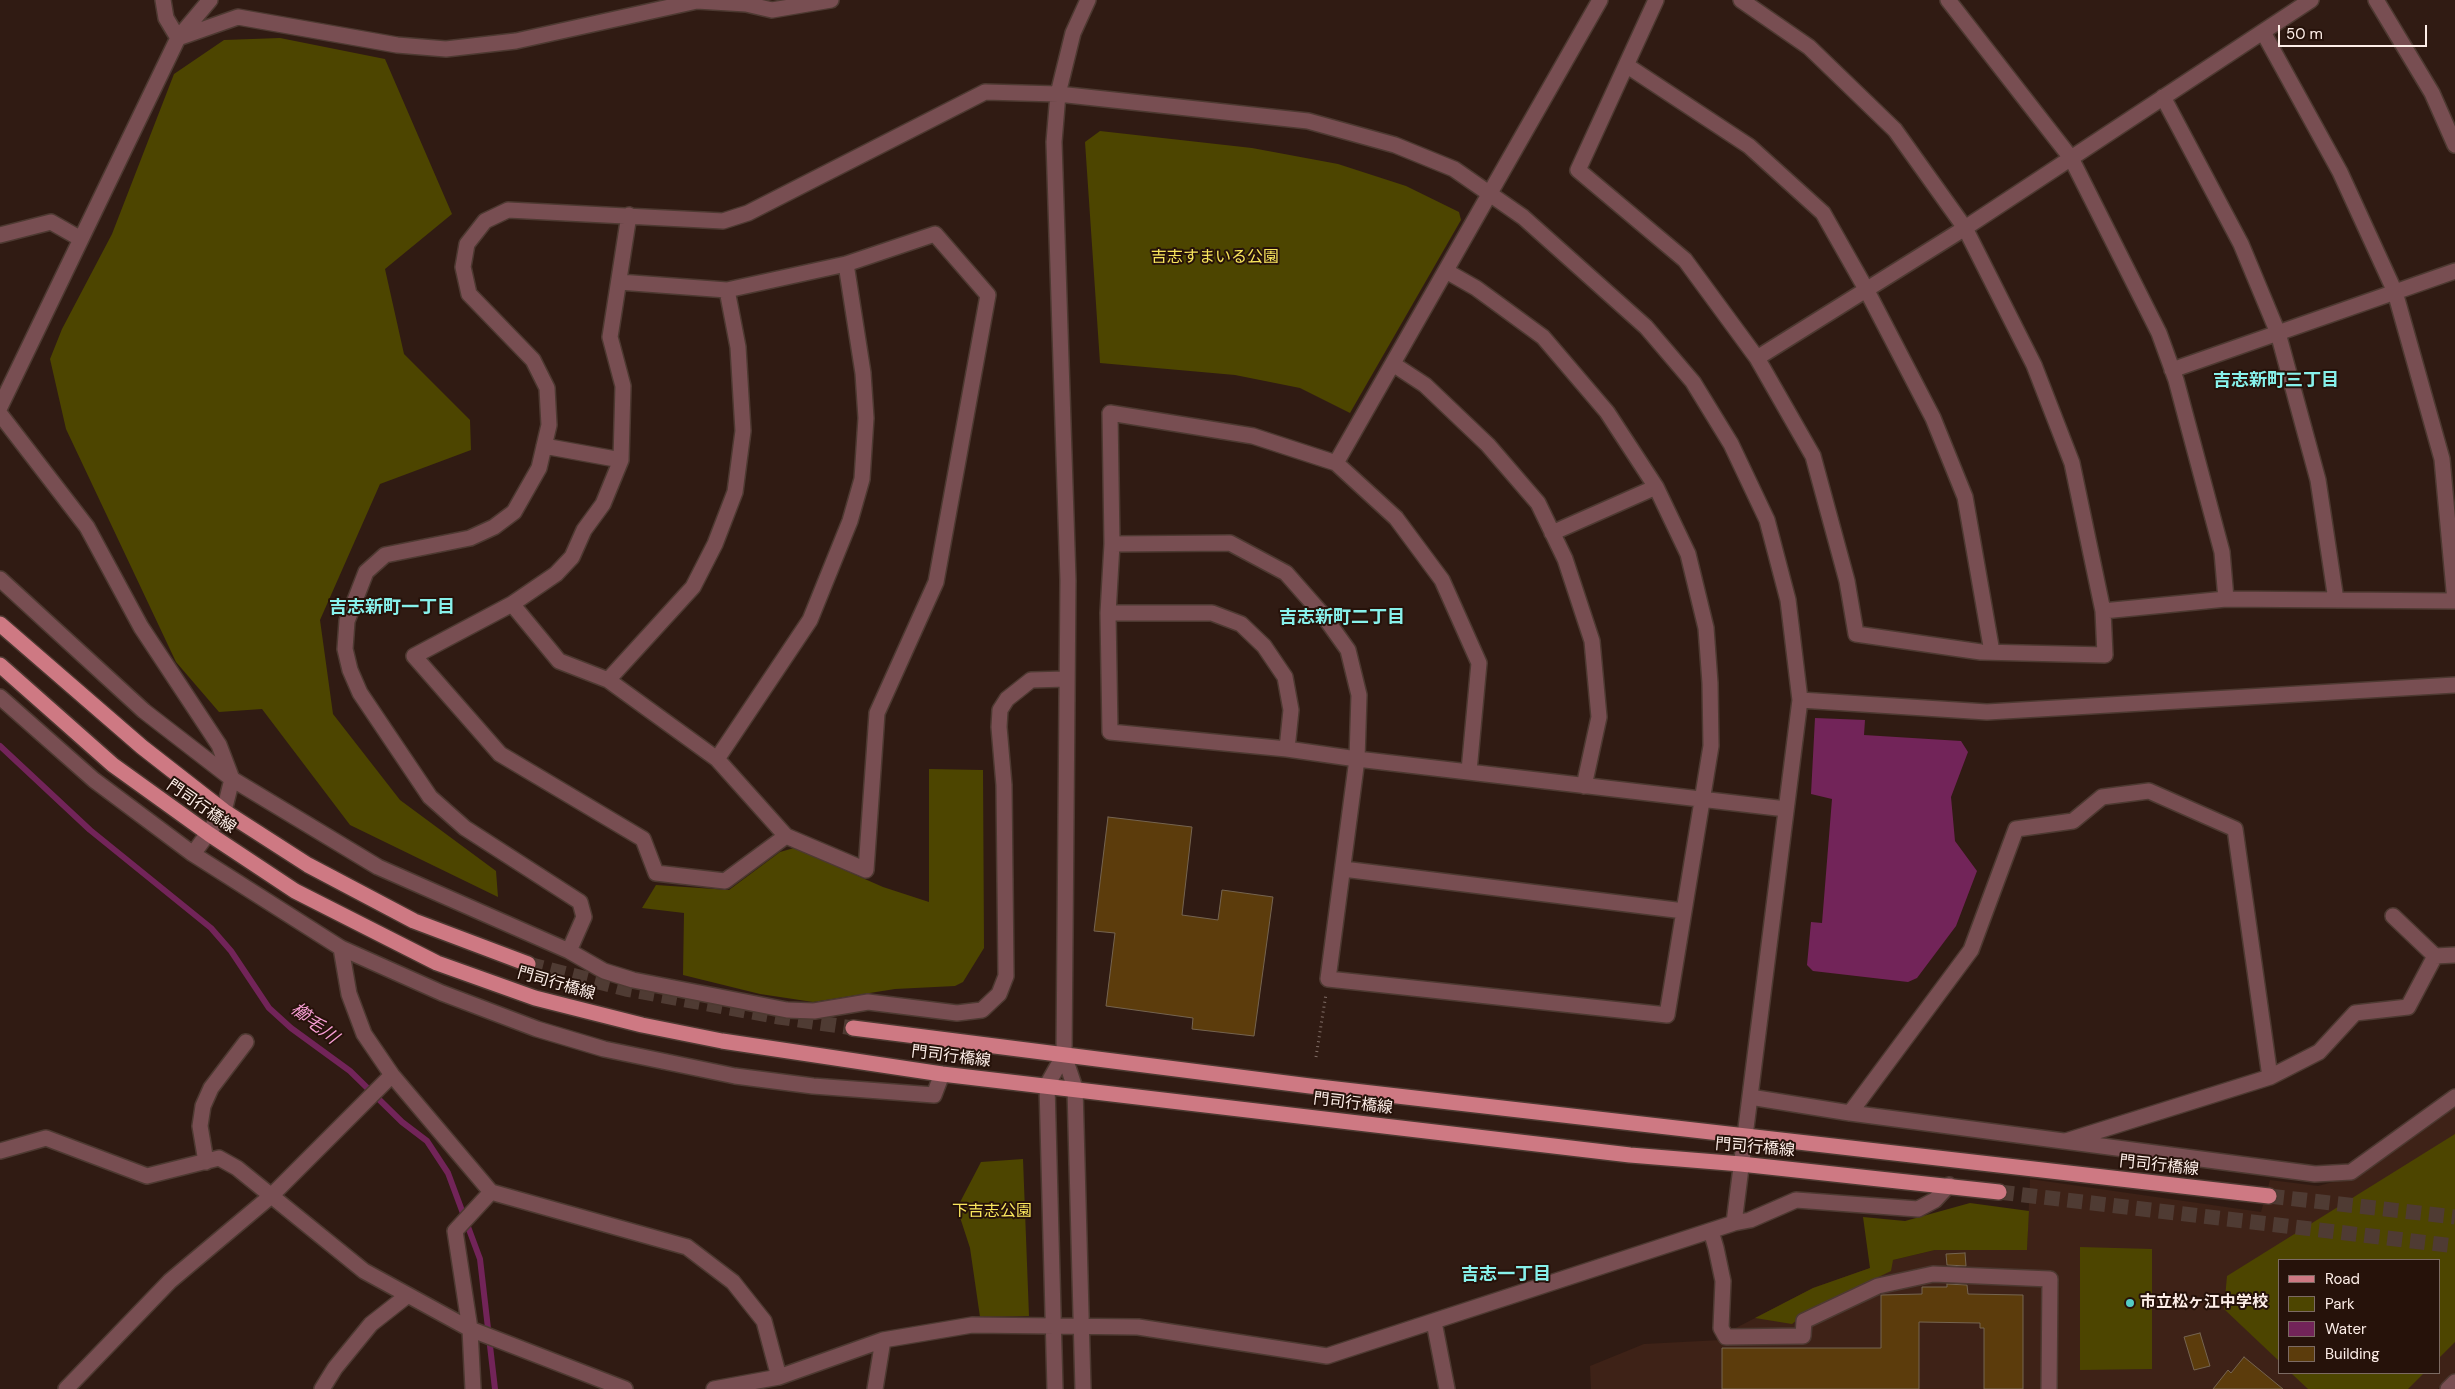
<!DOCTYPE html>
<meta charset="utf-8">
<style>
body{margin:0}
#map{position:relative;width:2455px;height:1389px;overflow:hidden;background:#301b13;font-family:"DM Sans",sans-serif}
canvas{display:block}
.legend{position:absolute;left:2278px;top:1259px;width:162px;height:115px;box-sizing:border-box;background:#26120a;border:1px solid #7c6a63;margin:0;padding:6px 9px;list-style:none;font-size:15px;color:#fdeee8}
.legend li{display:flex;align-items:center;gap:10px;height:25px}
.legend b{width:25px;border:1px solid #7c6a63}
.scale{position:absolute;left:2278px;top:25px;width:149px;height:22px;box-sizing:border-box;border:2px solid #fdeee8;border-top:0;padding-left:6px;font-size:15px;line-height:18px;white-space:nowrap;color:#fdeee8;-webkit-text-stroke:4px #26120a;paint-order:stroke}
</style>
<div id="map">
<canvas width="2455" height="1389"></canvas>
<ul class="legend">
<li><b style="height:6px;background:#ce7983"></b>Road</li>
<li><b style="height:14px;background:#4d4500"></b>Park</li>
<li><b style="height:14px;background:#722459"></b>Water</li>
<li><b style="height:14px;background:#5c3c0c"></b>Building</li>
</ul>
<div class="scale">50 m</div>
</div>
<script>
const c = document.querySelector('canvas').getContext('2d');
c.lineJoin = 'round';
function paint(path, color) { c.fillStyle = color; c.fill(path, 'evenodd'); }
const shape = rows => new Path2D(rows.map(r => 'M' + r).join(''));
function stroke(path, color, width, dash) { c.strokeStyle = color; c.lineWidth = width; c.lineCap = dash ? 'butt' : 'round'; c.setLineDash(dash || []); c.stroke(path); }
function write(font, color, halo, rows, align = 'center') {
  c.font = font + ' "DM Sans","Noto Sans JP",sans-serif'; c.lineWidth = 4; c.setLineDash([]); c.textBaseline = 'middle'; c.strokeStyle = halo; c.fillStyle = color; for (const [text, x, y, turn = 0] of rows) {
    c.save(); c.translate(x, y); c.rotate((+turn || 0) * Math.PI / 180); c.textAlign = isNaN(turn) ? turn : align; if (halo) c.strokeText(text, 0, 0); c.fillText(text, 0, 0); c.restore();
  }
}
paint(shape([
 [2455,1104,2455,1373,2438,1389,1591,1389,1590,1366,1644,1344,1721,1340,1728,1332,1813,1288,1893,1260,1935,1250,2027,1250,2030,1179,2261,1212,2270,1180,2318,1186,2355,1176],
 [2279,1260,2439,1260,2439,1373,2279,1373]
]), '#3e2217');
paint(shape([
 [280,38,385,59,452,214,385,269,404,354,470,420,471,450,380,484,320,620,333,714,400,800,496,871,498,897,350,825,262,709,219,712,176,662,66,429,50,359,62,329,112,234,174,74,224,40],
 [1100,131,1252,148,1338,164,1406,186,1459,212,1461,220,1350,413,1300,388,1235,375,1100,363,1085,142],
 [929,769,983,770,984,948,963,982,955,986,895,989,813,1002,760,994,683,975,684,913,642,908,656,885,729,890,780,852,794,848,883,887,929,902],
 [2455,1134,2455,1342,2439,1358,2439,1260,2279,1260,2279,1361,2224,1309,2227,1276],
 [1023,1159,1029,1316,980,1317,970,1248,957,1208,981,1162],
 [1970,1203,2029,1211,2027,1250,1935,1250,1893,1260,1891,1271,1808,1311,1792,1324,1755,1318,1813,1288,1870,1268,1863,1217,1905,1221],
 [2080,1247,2152,1249,2152,1369,2080,1370],
 [2291,1373,2424,1373,2408,1389,2308,1389]
]), '#4d4500');
paint(shape([
 [1815,718,1865,720,1864,735,1961,741,1968,752,1951,797,1955,841,1977,871,1956,926,1917,978,1908,982,1813,971,1807,965,1811,922,1822,923,1832,799,1811,794]
]), '#722459');
stroke(shape([
 [0,746,90,830,211,928,231,951,269,1008,291,1028,350,1071,402,1122,427,1141,448,1173,480,1259,495,1389]
]), '#722459', 6);
const building = shape([
 [1108,817,1192,827,1182,915,1218,920,1222,890,1273,897,1254,1036,1192,1029,1193,1018,1106,1006,1115,933,1094,931,1108,817],
 [1965,1253,1966,1266,1947,1265,1946,1254,1965,1253],
 [1947,1284,1967,1285,1968,1294,2023,1295,2023,1389,1984,1389,1984,1328,1980,1328,1980,1323,1919,1322,1919,1389,1722,1389,1722,1348,1881,1348,1881,1295,1922,1294,1922,1287,1947,1287,1947,1284],
 [2200,1333,2210,1366,2194,1370,2184,1337,2200,1333],
 [2244,1357,2283,1389,2213,1389,2228,1370,2231,1373,2244,1357]
]);
paint(building, '#5c3c0c');
stroke(building, '#756450', 1);
stroke(shape([
 [528,964,626,989,779,1017,853,1028],
 [1999,1192,2455,1246],
 [2269,1196,2455,1217]
]), '#4f3b33', 15, [15, 8]);
const minor = shape([
 [163,0,166,18,178,38,238,17,397,45,446,49,516,41,697,1,746,4,772,10,831,0],
 [1656,0,1578,170,1685,260,1757,358,1813,456,1847,581,1856,634,1981,652,2105,655,2103,611,2072,463,2034,365,1965,228,1895,130,1809,47,1741,0],
 [1948,0,2071,158,2159,333,2176,380,2222,552,2226,599],
 [2376,0,2432,93,2455,145],
 [2263,32,2340,172,2395,292,2442,459,2455,601],
 [1626,65,1749,146,1823,213,1866,289,1933,418,1965,497,1992,652],
 [2163,97,2241,244,2278,333,2318,480,2336,600],
 [0,235,51,222,81,239],
 [619,282,727,290,846,264,935,234,988,295,936,582,877,713,866,870,786,836,717,759,608,680,559,661,512,604,556,574,572,557,584,530,603,504,621,460],
 [1757,358,1965,228,2311,0],
 [1393,364,1425,385,1488,445,1538,503,1565,559,1592,641,1599,717,1584,786],
 [2172,370,2455,271],
 [0,407,178,38,210,0],
 [0,414,87,527,141,627,219,745,232,779,224,811,193,854,341,948,442,993,537,1029,604,1049,735,1076,813,1086,934,1095,942,1074],
 [544,446,621,460,623,386,610,337,629,215],
 [1336,463,1600,0],
 [1552,533,1656,487],
 [1112,544,1230,543,1286,573,1323,615,1348,650,1359,695,1357,759,1328,979,1667,1015,1711,746,1710,683,1706,628,1688,554,1656,487,1607,412,1543,337,1476,288,1446,271],
 [0,579,144,711,232,779,378,867,569,951,604,971,633,980,787,1010,814,1011,868,1002,957,1013,982,1010,999,994,1006,976,1004,785,999,727,1000,710,1007,699,1031,680,1066,679],
 [512,604,414,656,500,754,643,839,656,873,725,881,786,836],
 [2103,611,2226,599,2455,601],
 [1108,613,1212,613,1241,624,1264,646,1285,677,1291,710,1287,749],
 [608,680,693,587,715,544,735,492,743,431,738,347,727,290],
 [0,697,94,780,193,854],
 [1800,700,1987,712,2455,685],
 [717,759,810,620,850,521,862,479,866,418,863,373,846,264],
 [1469,771,1479,663,1442,580,1396,518,1336,463,1253,436,1110,413,1112,544,1108,613,1110,732,1287,749,1357,759,1786,809],
 [1343,869,1684,911],
 [2393,916,2435,956],
 [341,948,349,994,364,1034,392,1075,491,1192,455,1231,470,1329,473,1389],
 [569,951,584,917,580,902,465,828,430,797,360,693,350,670,345,649,347,621,366,572,385,555,470,538,494,527,514,512,539,468,549,425,547,388,533,360,469,294,463,267,467,244,485,221,508,210,723,221,748,213,985,92,1058,94,1308,121,1395,145,1454,169,1523,217,1646,327,1693,382,1731,444,1767,520,1788,600,1800,700,1734,1223],
 [2270,1077,2319,1052,2355,1013,2408,1007,2435,956,2455,955],
 [1750,1097,1850,1113,2315,1174,2351,1172,2455,1097],
 [1850,1113,1971,950,2016,829,2073,821,2102,797,2149,791,2235,829,2270,1077,2066,1141],
 [0,1151,46,1138,147,1176,219,1158,237,1168,364,1271,470,1329,625,1389],
 [206,1162,200,1126,203,1106,211,1088,246,1042],
 [491,1192,687,1247,733,1282,764,1321,779,1377],
 [1711,1231,1716,1248,1723,1281,1721,1328,1726,1337,1803,1336,1804,1321,1878,1286,1933,1274,2050,1279,2049,1389],
 [1434,1322,1447,1389],
 [66,1389,170,1281,271,1196,392,1075],
 [322,1389,335,1368,371,1324,408,1295],
 [714,1389,779,1377,883,1340,972,1325,1138,1327,1327,1356,1734,1223,1750,1220,1796,1200,1918,1209,1935,1200,1949,1185],
 [875,1389,883,1340],
 [1055,1389,1047,1085,1064,1055],
 [1083,1389,1075,1088,1064,1055,1068,580,1054,142,1058,94,1073,33,1088,0],
 [2448,1389,2455,1382]
]);
const major = shape([
 [0,624,142,747,224,811,308,865,414,921,528,964],
 [0,665,113,765,209,834,295,891,437,963,535,998,642,1025,722,1041,942,1074,1630,1155,1741,1164,1999,1192],
 [853,1028,1310,1086,2269,1196]
]);
stroke(minor, '#4d3931', 18);
stroke(major, '#4d3931', 18);
stroke(shape([
 [1316,1057,1326,994]
]), '#816e67', 3, [1, 4]);
stroke(minor, '#784e52', 15);
stroke(major, '#ce7983', 15);
for (const [x, y, r, color] of [
 [2130,1303,5,"#54cdc7"]
]) { const dot = new Path2D(); dot.arc(x, y, r, 0, 2 * Math.PI); c.fillStyle = color; c.fill(dot); stroke(dot, '#26120a', 2); }
write('16px', '#f9e65d', '#26120a', [
 ["吉志すまいる公園",1215,258],
 ["下吉志公園",992,1212]
]);
write('16px', '#fdeee8', '#26120a', [
 ["門司行橋線",201,807,35],
 ["門司行橋線",556,984,16],
 ["門司行橋線",951,1057,7],
 ["門司行橋線",1353,1104,7],
 ["門司行橋線",1755,1148,5],
 ["門司行橋線",2159,1166,6]
]);
write('bold 16px', '#fdeee8', '#26120a', [
 ["市立松ヶ江中学校",2140,1303]
], 'left');
write('bold 18px', '#87f1eb', '#26120a', [
 ["吉志新町三丁目",2276,381],
 ["吉志新町一丁目",392,608],
 ["吉志新町二丁目",1342,618],
 ["吉志一丁目",1506,1275]
]);
write('italic 18px', '#f89fd5', '#26120a', [
 ["櫛毛川",314,1024,38]
]);
</script>
